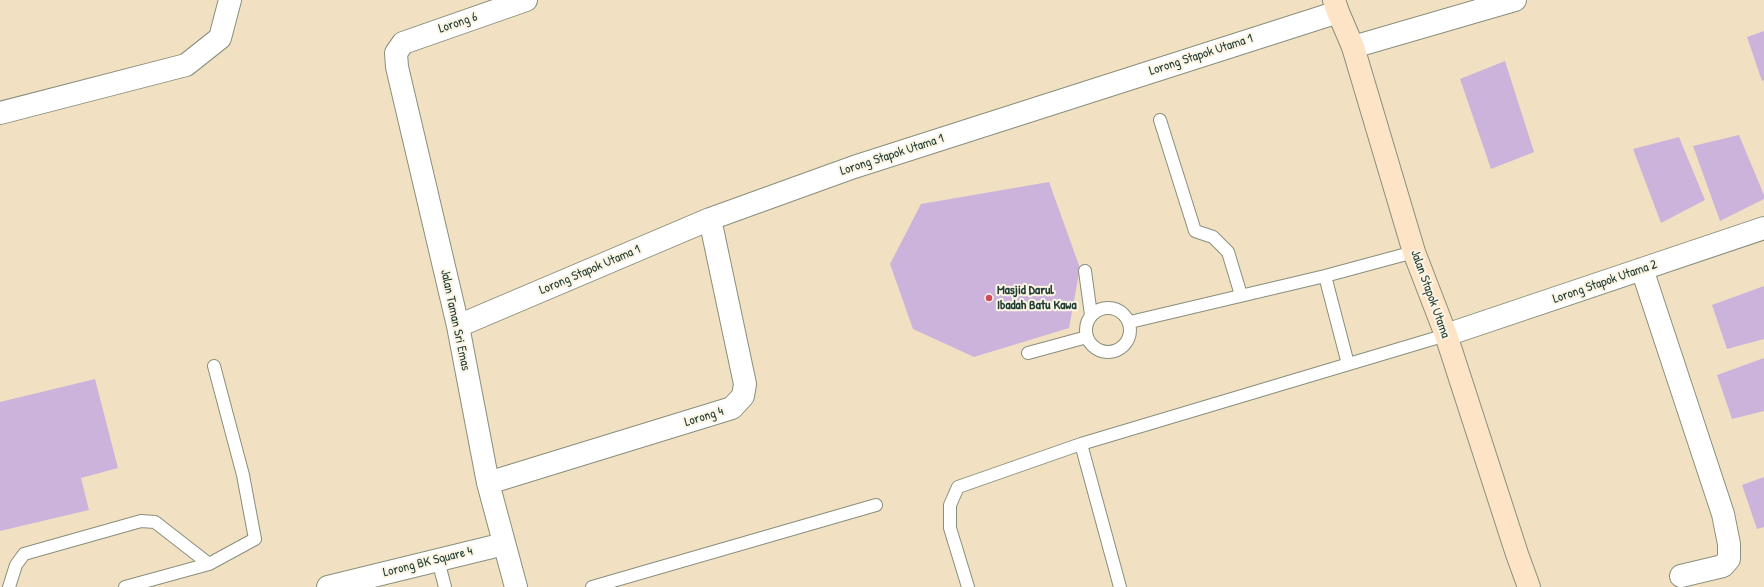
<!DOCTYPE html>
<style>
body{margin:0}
canvas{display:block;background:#f1e1c2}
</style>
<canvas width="1764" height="587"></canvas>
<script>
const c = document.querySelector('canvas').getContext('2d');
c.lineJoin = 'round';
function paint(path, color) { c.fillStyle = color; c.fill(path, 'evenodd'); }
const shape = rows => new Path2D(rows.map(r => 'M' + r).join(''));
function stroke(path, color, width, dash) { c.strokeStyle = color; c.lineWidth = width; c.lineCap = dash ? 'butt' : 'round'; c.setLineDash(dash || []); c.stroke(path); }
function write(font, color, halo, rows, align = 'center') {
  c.font = font + ' "Patrick Hand",sans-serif'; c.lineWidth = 4; c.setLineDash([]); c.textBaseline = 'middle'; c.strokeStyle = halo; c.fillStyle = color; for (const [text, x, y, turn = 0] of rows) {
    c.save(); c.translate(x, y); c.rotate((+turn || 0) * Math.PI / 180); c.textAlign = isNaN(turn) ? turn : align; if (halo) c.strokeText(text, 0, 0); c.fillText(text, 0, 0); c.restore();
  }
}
paint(shape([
 [1764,31,1764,80,1762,81,1747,37],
 [1505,61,1534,152,1491,169,1460,79],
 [1739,135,1764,195,1764,199,1720,221,1693,146],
 [1679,137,1705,200,1661,223,1633,149],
 [1049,182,1080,268,1069,328,974,357,913,329,890,264,921,204],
 [1764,286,1764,339,1727,349,1712,305],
 [1764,358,1764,411,1732,419,1717,375],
 [95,379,118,468,81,478,89,510,0,531,0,402],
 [1764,477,1764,527,1757,529,1742,485]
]), '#cbb3dc');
const service = shape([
 [1160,120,1195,231,1213,237,1228,252,1241,295],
 [1085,271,1091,315],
 [1325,276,1348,364],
 '1086 330a22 22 0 1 1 44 0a22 22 0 1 1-44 0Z',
 [1130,322,1325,276,1414,252],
 [1028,353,1087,337],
 [1081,444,1446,335],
 [438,560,445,587],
 [9,587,16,565,24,554,141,521,155,522,209,564],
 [125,587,209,564,255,539,243,475,214,366],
 [592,587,876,505],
 [968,587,950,528,950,505,958,487,1081,444,1120,587]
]);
const minor = shape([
 [1353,47,1515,0],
 [0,113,186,65,220,38,230,0],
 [1642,269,1723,514,1729,544,1729,559,1723,566,1681,576],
 [458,326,710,219,854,167,1338,12],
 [1446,335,1764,228],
 [488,483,732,408,743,396,745,384,710,219],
 [328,587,504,544],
 [516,587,488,483,458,326,397,67,396,53,403,43,526,0]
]);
const secondary = shape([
 [1334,0,1338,12,1353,47,1414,252,1446,335,1517,554,1529,587]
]);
stroke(service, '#888f7b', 14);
stroke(minor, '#888f7b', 24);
stroke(secondary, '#888f7b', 24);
stroke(service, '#fff', 12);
stroke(minor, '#fff', 22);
stroke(secondary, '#fee4c6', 22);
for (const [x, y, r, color] of [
 [989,298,4,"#d1495b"]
]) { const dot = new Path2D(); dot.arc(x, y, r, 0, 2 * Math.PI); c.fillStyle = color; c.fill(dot); stroke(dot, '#fcf5e5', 1.5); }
write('13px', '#1f3d34', '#fcf5e5', [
 ["Lorong 6",458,23,-19],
 ["Lorong Stapok Utama 1",1201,55,-18],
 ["Lorong Stapok Utama 1",892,155,-18],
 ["Lorong Stapok Utama 1",590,270,-23],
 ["Lorong Stapok Utama 2",1605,282,-19],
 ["Jalan Stapok Utama",1430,294,70],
 ["Jalan Taman Sri Emas",455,320,78],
 ["Lorong 4",704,417,-17],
 ["Lorong BK Square 4",428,562,-14]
]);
write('bold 13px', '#1f3d34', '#fcf5e5', [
 ["Masjid Darul",997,291],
 ["Ibadah Batu Kawa",997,306]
], 'left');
</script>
